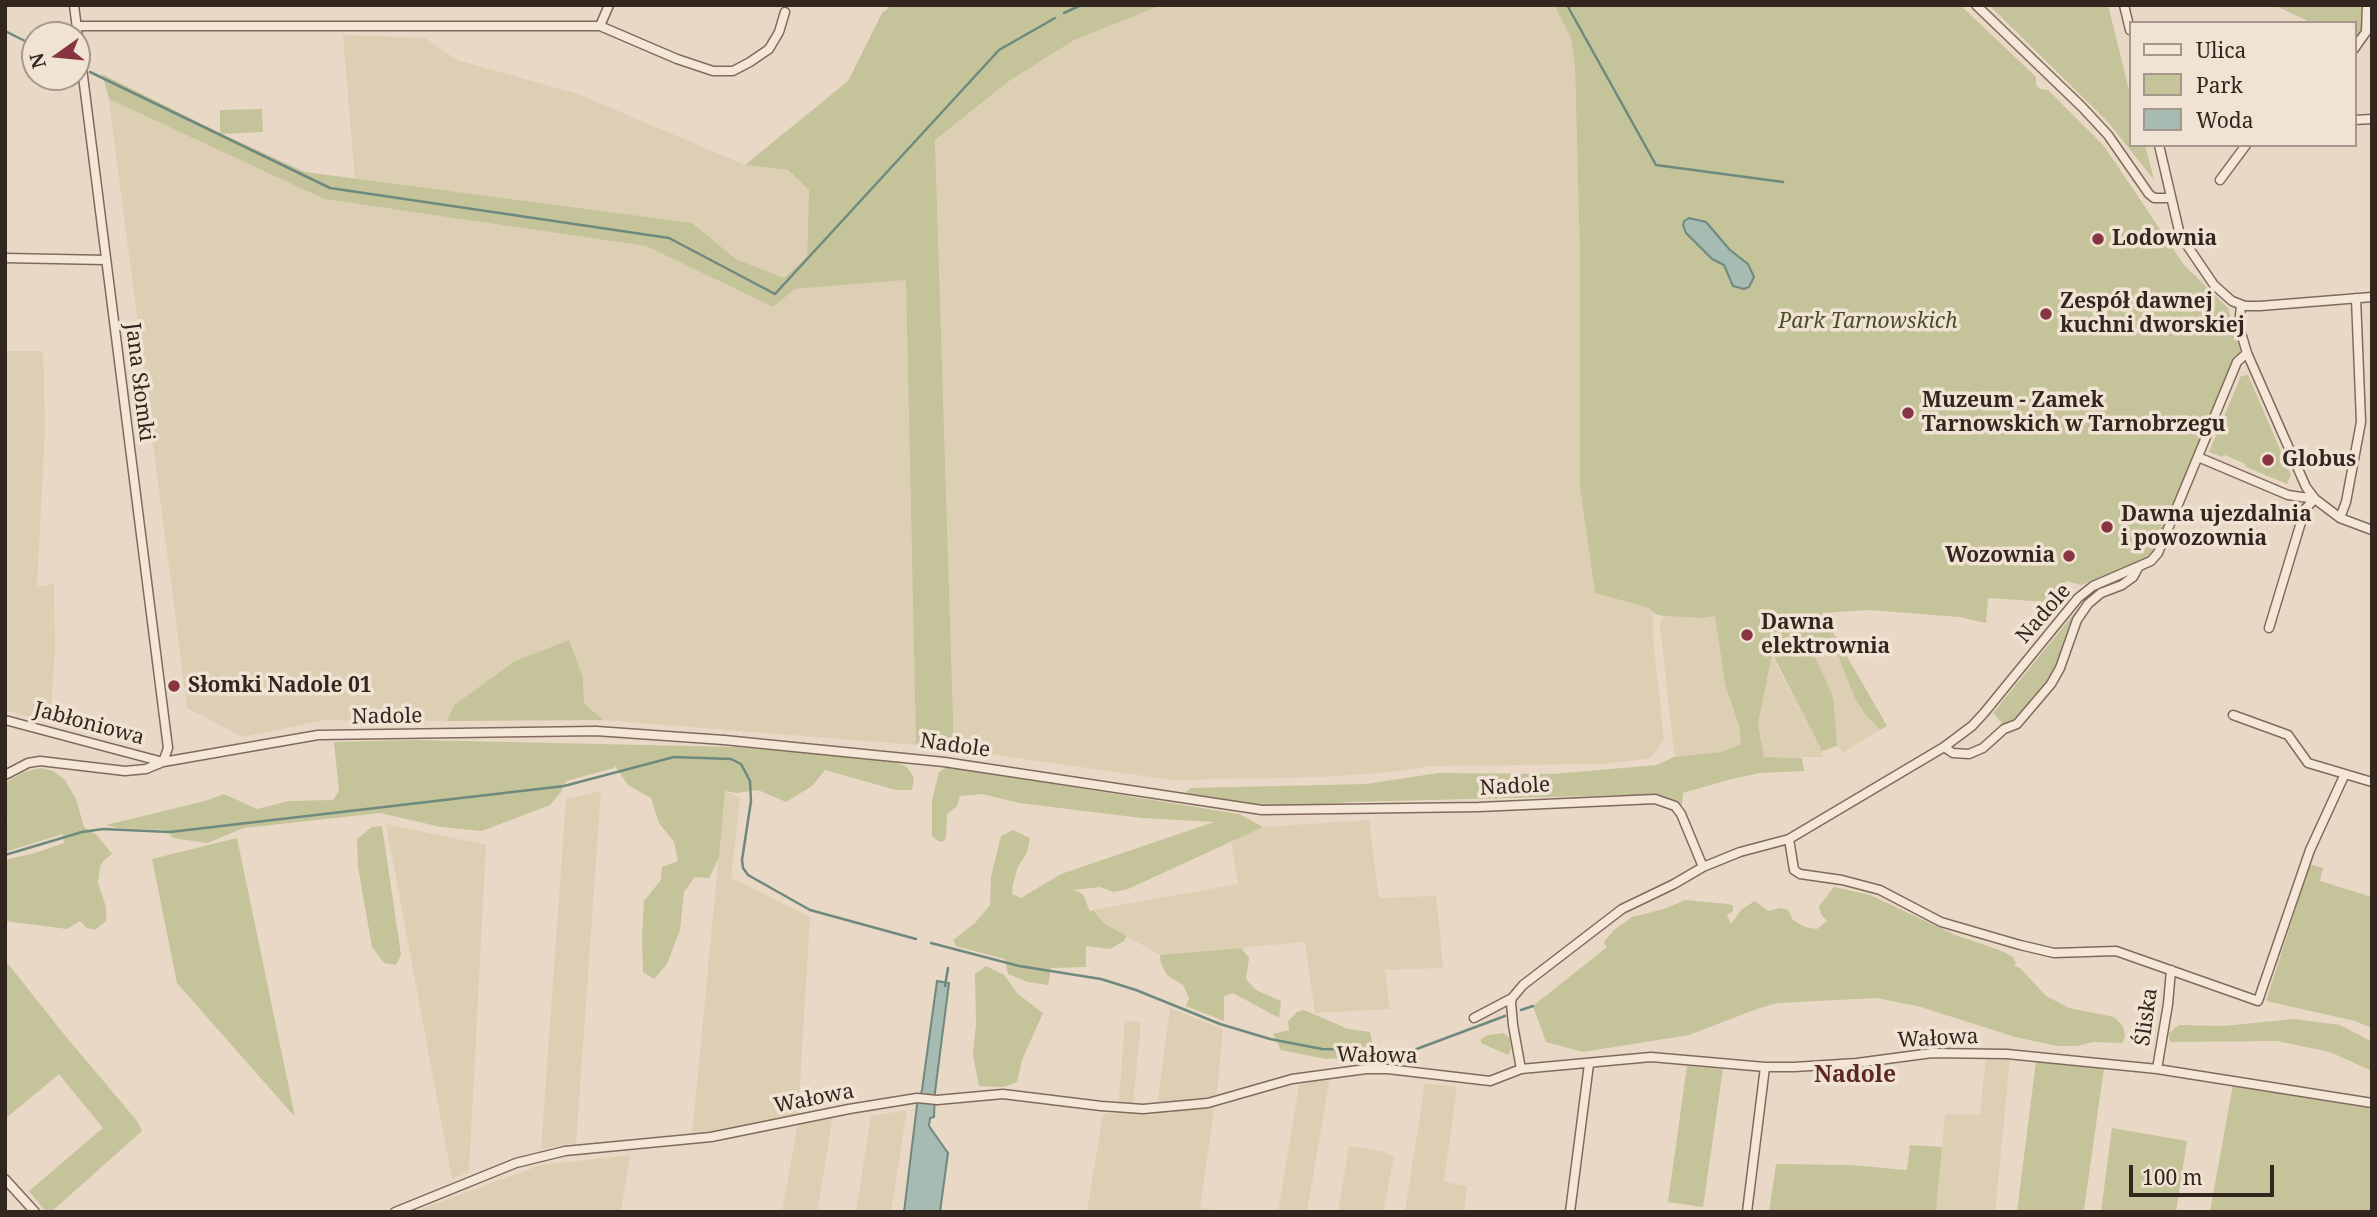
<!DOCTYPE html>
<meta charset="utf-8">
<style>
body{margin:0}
#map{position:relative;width:2377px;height:1217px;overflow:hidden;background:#e8d8c5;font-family:"Noto Serif",serif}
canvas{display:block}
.frame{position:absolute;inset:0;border:7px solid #33261f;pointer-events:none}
.legend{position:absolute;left:2129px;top:21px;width:228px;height:126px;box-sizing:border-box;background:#f1e3d3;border:2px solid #a5978b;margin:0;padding:9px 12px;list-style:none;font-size:21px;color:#33261f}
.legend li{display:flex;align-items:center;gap:14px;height:35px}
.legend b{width:35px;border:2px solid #a5978b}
.north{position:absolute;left:21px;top:21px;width:70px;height:70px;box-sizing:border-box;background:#f1e3d3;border:2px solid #a5978b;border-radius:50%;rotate:255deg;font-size:19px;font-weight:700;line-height:28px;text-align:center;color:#33261f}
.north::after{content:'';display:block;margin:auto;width:24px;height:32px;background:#883543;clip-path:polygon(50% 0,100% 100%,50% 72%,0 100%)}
.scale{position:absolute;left:2129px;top:1165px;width:145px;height:32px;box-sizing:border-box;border:4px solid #33261f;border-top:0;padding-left:9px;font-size:21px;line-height:24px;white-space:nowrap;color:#33261f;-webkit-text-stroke:5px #f1e3d3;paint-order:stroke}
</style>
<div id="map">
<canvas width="2377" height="1217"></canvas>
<div class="frame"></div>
<ul class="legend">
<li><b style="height:9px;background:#f4e7d7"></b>Ulica</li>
<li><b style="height:19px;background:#c5c39a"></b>Park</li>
<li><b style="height:19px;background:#a6bcb2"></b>Woda</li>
</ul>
<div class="north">N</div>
<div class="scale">100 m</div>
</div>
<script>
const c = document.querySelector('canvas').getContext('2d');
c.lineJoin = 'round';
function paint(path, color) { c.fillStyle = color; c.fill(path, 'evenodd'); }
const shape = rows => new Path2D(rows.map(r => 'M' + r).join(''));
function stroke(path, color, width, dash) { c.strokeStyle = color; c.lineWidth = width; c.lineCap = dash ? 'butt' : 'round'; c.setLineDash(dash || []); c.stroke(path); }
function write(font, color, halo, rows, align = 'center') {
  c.font = font + ' "Noto Serif",serif'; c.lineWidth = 7; c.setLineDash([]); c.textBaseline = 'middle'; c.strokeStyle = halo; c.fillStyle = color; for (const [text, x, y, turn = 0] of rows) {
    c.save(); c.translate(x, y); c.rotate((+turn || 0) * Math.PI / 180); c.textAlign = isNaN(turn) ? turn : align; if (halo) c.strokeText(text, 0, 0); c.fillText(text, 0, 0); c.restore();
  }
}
paint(shape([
 [1162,5,1554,5,1571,38,1575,65,1580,259,1580,487,1595,593,1650,608,1653,612,1653,637,1664,740,1650,758,1604,764,1431,766,1391,772,1324,777,1172,780,954,749,935,140,1009,81,1074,39],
 [343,35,425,38,457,60,578,94,745,165,788,170,809,190,807,257,784,278,736,259,692,223,355,180],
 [109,99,324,199,646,246,772,307,795,289,906,280,916,745,603,720,584,703,583,677,569,640,515,661,454,705,447,721,324,720,243,737,187,708],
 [5,351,43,351,45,427,37,587,54,584,55,650,50,723,5,710],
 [1715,615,1725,684,1739,726,1741,744,1721,752,1676,757,1674,753,1660,624,1663,616,1703,618],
 [1832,640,1866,715,1880,730,1842,753,1837,743,1834,705,1808,646],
 [1771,654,1822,751,1824,757,1764,757,1758,724],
 [601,791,576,1143,541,1149,566,799],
 [725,791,740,798,731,878,810,917,798,1116,692,1136],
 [1369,820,1379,898,1436,896,1438,913,1443,968,1385,970,1390,1009,1315,1013,1305,942,1160,955,1103,923,1093,910,1238,884,1231,842,1263,827],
 [386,824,486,845,469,1172,452,1179],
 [1170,1008,1223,1029,1218,1082,1200,1207,1212,1210,1212,1212,1087,1212,1103,1114,1118,1113,1125,1020,1141,1022,1132,1113,1156,1115],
 [1986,1057,2010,1059,1995,1212,1936,1212,1945,1114,1980,1115],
 [1330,1076,1307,1212,1278,1212,1299,1085],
 [1425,1083,1457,1087,1444,1182,1467,1186,1464,1212,1405,1212],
 [907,1110,891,1212,856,1212,871,1116],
 [833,1115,817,1212,782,1212,798,1123],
 [1349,1146,1384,1152,1394,1156,1383,1212,1338,1212],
 [630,1155,621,1212,413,1212,541,1165]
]), '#ddcfb3');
paint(shape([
 [892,5,1162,5,1074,40,1009,81,935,140,954,749,916,745,906,280,795,289,773,307,646,246,324,199,109,99,102,74,220,133,220,110,262,109,263,132,222,134,305,172,692,223,736,259,784,278,807,257,809,190,788,170,745,165,848,81,882,13],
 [1554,5,1960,5,2036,77,2036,85,2040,89,2048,90,2104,146,2184,265,2228,308,2241,353,2233,360,2153,555,2081,585,2067,581,2048,602,1988,598,1986,623,1960,617,1869,610,1822,613,1887,726,1880,730,1866,715,1855,698,1832,640,1809,645,1832,694,1834,705,1837,746,1822,751,1772,653,1758,724,1764,757,1802,758,1804,771,1759,773,1728,780,1683,793,1682,805,1660,796,1630,795,1349,802,1279,807,1192,795,1186,792,1191,788,1366,784,1439,773,1553,774,1657,765,1674,757,1721,752,1741,744,1739,726,1725,684,1715,616,1703,618,1663,616,1655,614,1649,608,1595,593,1580,487,1580,259,1575,65,1571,38],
 [1989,5,2108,5,2130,94,2130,145,2145,145,2154,180,2108,122],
 [2274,5,2364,5,2362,30,2356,40,2354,39,2354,23,2312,23],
 [2248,375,2291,475,2287,484,2246,467,2245,464,2225,455,2222,457,2209,452,2241,376],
 [2086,599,2043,694,2005,726,1993,713],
 [569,640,583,677,584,703,603,720,447,721,454,705,515,661],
 [416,740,735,747,891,760,907,767,914,778,912,790,896,790,825,770,812,786,786,802,758,790,737,793,725,791,719,857,709,878,695,877,684,892,680,930,667,964,654,979,643,972,642,937,644,901,661,880,662,867,678,861,674,842,659,823,651,798,628,785,614,765,614,768,566,781,561,792,550,805,482,831,441,827,380,813,244,828,207,843,173,838,167,830,118,828,106,825,205,801,224,794,257,809,289,801,333,800,339,791,334,742],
 [947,767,1239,814,1263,827,1128,889,1114,892,1100,887,1073,890,1083,894,1090,912,1093,910,1103,923,1127,936,1124,941,1110,949,1086,946,1086,967,1051,968,1048,985,1028,982,1008,974,1005,959,956,946,953,940,975,923,990,905,991,877,1001,836,1013,830,1030,838,1027,852,1017,869,1013,885,1012,894,1021,898,1061,874,1214,822,1142,818,1019,803,982,794,960,796,957,806,947,814,946,838,944,841,939,842,932,836,932,800,939,772],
 [41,768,53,771,65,780,76,799,84,827,98,836,112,854,104,860,100,867,98,883,106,907,106,921,95,930,87,928,80,921,67,929,5,921,5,860,35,853,64,843,63,834,5,852,5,822,9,818,5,819,5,783,24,772],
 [382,826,401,955,396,965,384,963,372,947,358,867,357,839,372,827],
 [237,838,295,1117,177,983,152,859],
 [2310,864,2323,868,2320,881,2372,897,2372,1028,2355,1021,2266,1001],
 [1834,887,1870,895,1955,935,2002,951,2013,957,2016,963,2014,965,2021,969,2046,996,2069,1008,2114,1017,2123,1026,2125,1035,2123,1043,2093,1042,2077,1046,2057,1046,2015,1037,1921,1007,1877,998,1777,1003,1754,1010,1689,1035,1583,1052,1546,1042,1533,1006,1607,947,1604,942,1614,930,1632,917,1664,909,1685,900,1728,904,1733,906,1733,911,1727,915,1731,924,1742,909,1755,901,1768,911,1781,908,1788,910,1793,920,1805,927,1817,929,1827,921,1821,914,1819,906],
 [1241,948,1249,958,1246,979,1256,990,1281,1001,1279,1018,1233,993,1224,996,1224,1021,1186,1006,1189,998,1183,985,1167,975,1161,964,1160,955],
 [5,960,63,1033,137,1121,142,1131,51,1212,46,1212,29,1191,103,1128,59,1074,5,1119],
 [986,966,1004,975,1018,994,1043,1013,1022,1060,1017,1082,1003,1087,979,1086,973,1055,976,1023,975,974],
 [1304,1010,1348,1029,1370,1032,1373,1047,1359,1056,1326,1059,1281,1050,1273,1034,1289,1030,1288,1021,1297,1012],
 [2294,1019,2340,1025,2369,1040,2372,1042,2372,1071,2330,1052,2277,1041,2170,1042,2169,1033,2179,1025,2223,1026],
 [1503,1033,1510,1038,1511,1050,1508,1055,1481,1043,1481,1039,1488,1035],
 [2036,1061,2104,1068,2084,1210,2093,1212,2017,1212],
 [1687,1066,1723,1069,1703,1207,1668,1202],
 [2233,1084,2372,1109,2372,1212,2210,1212],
 [2112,1128,2187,1141,2176,1212,2101,1212],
 [1910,1145,1942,1147,1936,1212,1769,1212,1776,1164,1850,1165,1907,1170]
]), '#c5c39a');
const water = shape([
 [1689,218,1706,222,1730,250,1748,264,1754,277,1749,287,1744,289,1733,286,1724,265,1712,259,1686,233,1683,225,1684,221,1689,218],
 [937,981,949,983,935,1092,934,1117,930,1118,929,1126,948,1153,940,1212,904,1212,917,1105,922,1090,937,981]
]);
paint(water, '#a6bcb2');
stroke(water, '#6e897e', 2);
stroke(shape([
 [1567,5,1656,165,1783,182],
 [1064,13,1081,5],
 [5,31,35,46],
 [90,72,330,188,669,238,775,294,999,50,1055,18],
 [5,855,82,832,103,829,170,832,564,786,674,757,731,759,741,764,750,781,751,801,742,860,743,868,748,875,810,910,916,939],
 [931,943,1019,966,1101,979,1136,990,1220,1024,1270,1039,1322,1049,1414,1050,1505,1016],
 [945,986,948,968],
 [1521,1010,1533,1006]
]), '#6e897e', 2.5);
const minor = shape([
 [74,5,168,748,163,762],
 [1976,5,2082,107,2108,135,2149,194,2154,198,2171,198],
 [2124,5,2130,30],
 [77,26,600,26,677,59,713,71,733,71,750,62,769,49,779,32,785,12],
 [600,26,609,5],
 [2354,49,2366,32,2367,5],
 [2354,120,2372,119],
 [2159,145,2180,235,2214,285,2232,301,2245,306,2260,306,2372,297],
 [2220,180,2246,145],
 [5,258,106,260],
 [2241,305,2239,326,2247,353,2306,487,2315,499,2340,518,2372,530],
 [2198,457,2288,495,2315,499],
 [2340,518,2346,502,2361,422,2356,298],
 [2269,628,2305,509,2315,499],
 [2233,715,2288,735,2308,763,2372,782],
 [5,720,163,762],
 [1944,747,1953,753,1969,754,1983,748,2004,729,2017,724,2051,684,2060,668,2077,620,2088,604,2101,593,2122,585,2133,577,2138,568],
 [5,775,28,763,40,761,125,771,146,769,163,762,318,735,596,731,724,740,944,762,1262,810,1479,807,1655,799,1675,806,1681,814,1703,867],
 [1789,839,1794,870,1800,874,1842,880,1880,890,1941,922,2020,945,2054,953,2116,951,2258,1001,2310,850,2344,776],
 [1474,1018,1512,998],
 [1521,1069,1513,1025,1511,1003,1512,998,1523,985,1622,909,1674,884,1703,867,1740,852,1789,839,1944,747,1972,726,1984,713,2078,598,2093,586,2151,561,2158,553,2237,362,2247,353],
 [2157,1069,2168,1004,2171,970],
 [5,1179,35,1212],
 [395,1212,516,1163,565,1151,711,1137,849,1109,917,1098,937,1100,1003,1094,1101,1106,1143,1109,1208,1103,1292,1079,1366,1069,1388,1069,1490,1081,1521,1069,1651,1057,1765,1067,1794,1067,1857,1063,1932,1053,2007,1054,2157,1069,2372,1103],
 [1570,1212,1589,1064],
 [1747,1212,1765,1067]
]);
stroke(minor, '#816a5d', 11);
stroke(minor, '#f4e7d7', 8);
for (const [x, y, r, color] of [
 [2098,239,7,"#883543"],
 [2046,314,7,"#883543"],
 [1908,413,7,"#883543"],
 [2268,460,7,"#883543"],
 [2107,527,7,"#883543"],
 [2069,556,7,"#883543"],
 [1747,635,7,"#883543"],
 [174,686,7,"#883543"]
]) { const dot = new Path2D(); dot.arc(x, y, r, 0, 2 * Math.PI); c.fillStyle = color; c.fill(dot); stroke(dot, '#f1e3d3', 2.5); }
write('bold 21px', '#33261f', '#f1e3d3', [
 ["Lodownia",2112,239],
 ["Zespół dawnej",2060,302],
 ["kuchni dworskiej",2060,326],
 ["Muzeum - Zamek",1922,401],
 ["Tarnowskich w Tarnobrzegu",1922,425],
 ["Globus",2282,460],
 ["Dawna ujezdalnia",2121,515],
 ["i powozownia",2121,539],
 ["Wozownia",2055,556,"right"],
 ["Dawna",1761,623],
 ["elektrownia",1761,647],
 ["Słomki Nadole 01",188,686]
], 'left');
write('italic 21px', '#494d28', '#f1e3d3', [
 ["Park Tarnowskich",1868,322]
]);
write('21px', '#33261f', '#f1e3d3', [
 ["Jana Słomki",139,382,83],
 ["Nadole",2044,614,-49],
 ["Nadole",387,717,-1],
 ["Jabłoniowa",89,724,15],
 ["Nadole",955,746,8],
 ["Nadole",1515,787,-3],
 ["Śliska",2147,1017,-82],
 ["Wałowa",1938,1039,-3],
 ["Wałowa",1377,1056,1],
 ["Wałowa",814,1099,-11]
]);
write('bold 23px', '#5a2724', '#f1e3d3', [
 ["Nadole",1855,1075]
]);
</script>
